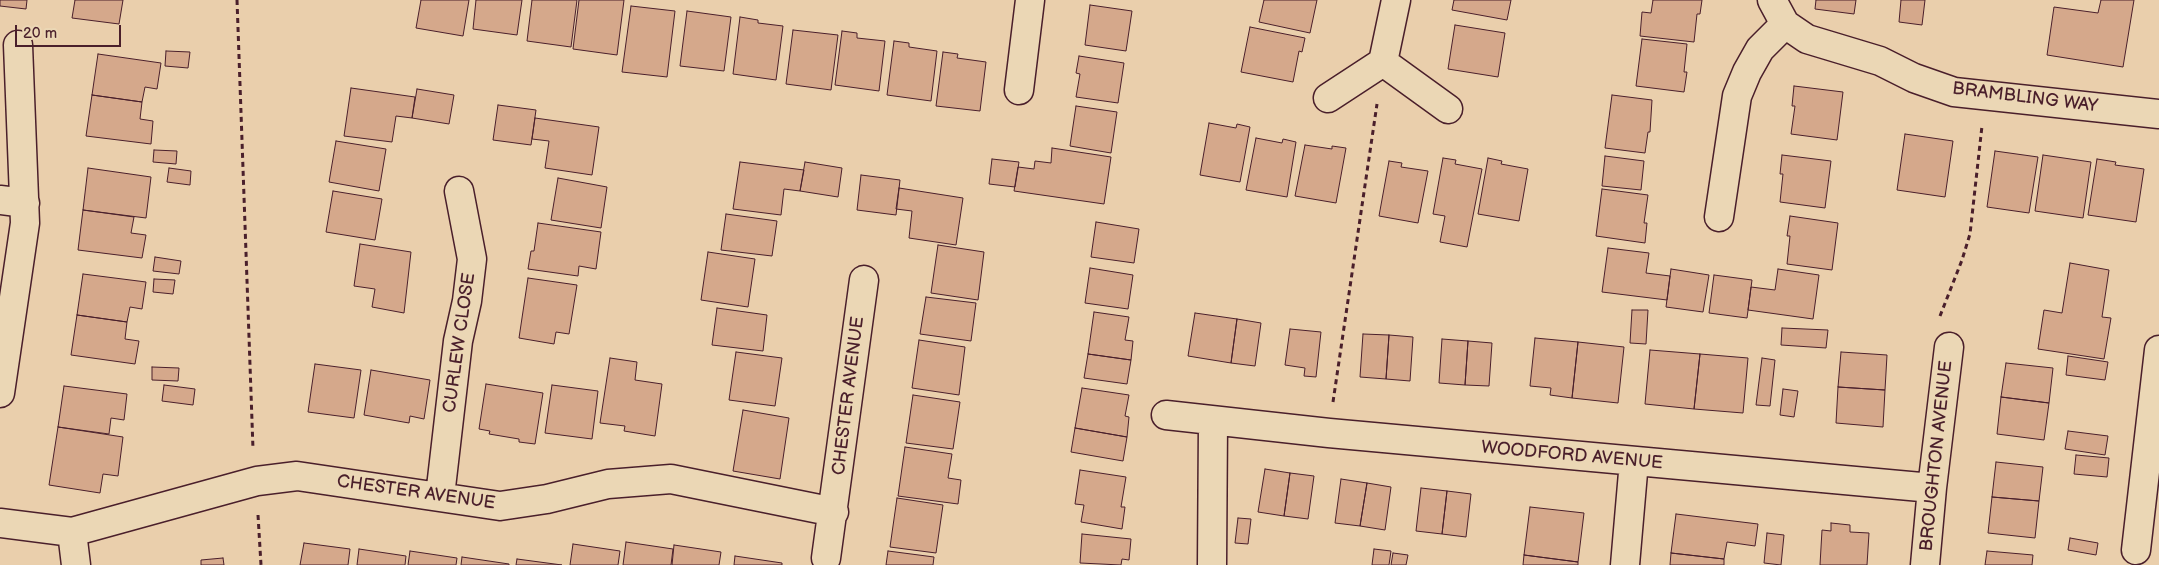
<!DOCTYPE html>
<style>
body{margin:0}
#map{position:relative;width:2159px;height:565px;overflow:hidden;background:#eacfac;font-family:"Balsamiq Sans",sans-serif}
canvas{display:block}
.scale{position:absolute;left:15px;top:25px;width:106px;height:22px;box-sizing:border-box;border:2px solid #4a1f2b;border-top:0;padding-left:6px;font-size:15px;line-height:18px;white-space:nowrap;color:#4a1f2b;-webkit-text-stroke:4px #ebd7b5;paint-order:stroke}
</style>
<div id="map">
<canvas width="2159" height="565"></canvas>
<div class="scale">20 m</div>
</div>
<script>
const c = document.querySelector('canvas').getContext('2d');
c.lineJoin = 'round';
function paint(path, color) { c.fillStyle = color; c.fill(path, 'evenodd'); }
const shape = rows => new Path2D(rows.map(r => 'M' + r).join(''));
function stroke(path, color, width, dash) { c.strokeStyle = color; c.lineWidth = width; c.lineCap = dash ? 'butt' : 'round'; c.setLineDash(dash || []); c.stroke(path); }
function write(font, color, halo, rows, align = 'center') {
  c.font = font + ' "Balsamiq Sans",sans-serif'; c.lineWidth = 5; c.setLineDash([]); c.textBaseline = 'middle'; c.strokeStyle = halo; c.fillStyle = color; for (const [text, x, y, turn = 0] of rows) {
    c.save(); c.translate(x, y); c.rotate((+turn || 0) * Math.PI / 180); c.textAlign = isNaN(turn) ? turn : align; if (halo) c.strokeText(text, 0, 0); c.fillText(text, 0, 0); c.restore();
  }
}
const building = shape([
 [0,0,27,0,26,9,0,6,0,0],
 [75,0,123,0,119,24,72,18,75,0],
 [421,0,469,0,463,36,416,28,421,0],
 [476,0,522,0,517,35,473,29,476,0],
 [532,0,577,0,571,47,527,41,532,0],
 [579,0,624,0,617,55,573,49,579,0],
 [1264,0,1317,0,1310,33,1259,22,1264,0],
 [1454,0,1511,0,1507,20,1452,10,1454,0],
 [1653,0,1702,0,1700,14,1697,14,1694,42,1640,36,1642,12,1651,13,1653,0],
 [1816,0,1856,0,1854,14,1815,9,1816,0],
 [1901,0,1925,0,1922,25,1899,22,1901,0],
 [2101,0,2134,0,2123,67,2047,55,2054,7,2098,13,2101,0],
 [1090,5,1132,11,1126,51,1085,45,1090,5],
 [631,6,675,11,667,77,622,72,631,6],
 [687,11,731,17,724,71,680,66,687,11],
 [740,17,758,20,758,23,783,26,776,80,733,74,740,17],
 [1455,25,1505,33,1498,77,1448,69,1455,25],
 [1250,27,1305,38,1302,52,1299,51,1293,82,1241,72,1250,27],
 [793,30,838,35,831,90,786,84,793,30],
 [842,31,857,33,857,38,885,41,879,91,835,85,842,31],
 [1642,39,1687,44,1684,72,1687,72,1684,92,1636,86,1642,39],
 [894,41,909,43,909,47,937,51,931,101,887,95,894,41],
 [166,51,190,52,188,68,165,66,166,51],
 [943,52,958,54,957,58,986,62,980,111,936,106,943,52],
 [98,54,161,63,157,89,145,87,142,102,92,95,98,54],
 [1079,56,1124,63,1118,103,1076,97,1080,74,1076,73,1079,56],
 [1794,86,1843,92,1837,140,1791,134,1795,106,1792,106,1794,86],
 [351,88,415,97,412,118,396,116,392,142,344,136,351,88],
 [417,89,454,95,449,124,412,118,417,89],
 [92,95,142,102,140,119,153,121,151,144,86,136,92,95],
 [1612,95,1652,100,1650,132,1648,132,1645,153,1605,148,1612,95],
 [498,105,536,110,531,145,493,140,498,105],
 [1076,106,1117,112,1111,153,1070,146,1076,106],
 [535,118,599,127,592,175,545,168,549,141,532,139,535,118],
 [1209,123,1236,128,1237,124,1250,127,1240,182,1200,175,1209,123],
 [1905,134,1953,141,1945,197,1897,190,1905,134],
 [1256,138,1282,143,1283,139,1296,142,1287,197,1246,190,1256,138],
 [336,141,386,149,379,191,329,182,336,141],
 [1305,145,1332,149,1332,146,1346,148,1336,203,1295,196,1305,145],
 [1052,148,1111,157,1104,204,1014,191,1018,167,1034,169,1035,161,1051,163,1052,148],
 [154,150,177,151,176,164,153,162,154,150],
 [1995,151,2038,157,2029,213,1987,207,1995,151],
 [1782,155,1831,161,1825,208,1780,202,1783,174,1780,174,1782,155],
 [2043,155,2091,162,2083,218,2035,211,2043,155],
 [1605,156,1644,161,1641,190,1602,186,1605,156],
 [1443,158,1456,160,1455,164,1482,169,1467,247,1440,242,1445,216,1433,214,1443,158],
 [1488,158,1502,161,1501,164,1528,169,1519,221,1478,214,1488,158],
 [992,159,1019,162,1015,187,989,184,992,159],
 [2097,159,2116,162,2115,165,2144,169,2136,222,2088,215,2097,159],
 [1389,161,1402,163,1401,167,1428,171,1418,223,1379,216,1389,161],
 [740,162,804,170,800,191,784,189,781,215,733,209,740,162],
 [805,162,842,168,838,197,800,191,805,162],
 [88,168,151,177,146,218,83,210,88,168],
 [169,168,191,171,190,185,167,182,169,168],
 [861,175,900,180,896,215,857,210,861,175],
 [558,178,607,187,601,228,551,220,558,178],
 [899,188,963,198,956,245,909,238,912,211,896,209,899,188],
 [1602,189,1648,195,1644,223,1647,223,1645,243,1596,236,1602,189],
 [333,191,382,199,375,240,326,232,333,191],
 [83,210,134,217,131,233,146,235,142,258,78,250,83,210],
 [726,214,777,221,772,256,721,250,726,214],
 [1790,216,1838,223,1832,270,1787,264,1790,236,1787,236,1790,216],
 [1096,222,1139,229,1134,263,1091,257,1096,222],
 [538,223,601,232,596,269,579,266,578,276,528,269,531,251,534,251,538,223],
 [360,244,411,252,404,313,372,307,375,289,354,286,360,244],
 [938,245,984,252,978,300,931,293,938,245],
 [1608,248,1649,253,1646,273,1670,276,1667,300,1602,292,1608,248],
 [708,252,755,259,748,307,701,300,708,252],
 [155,257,181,261,179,274,153,271,155,257],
 [2070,263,2109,270,2102,317,2111,318,2104,359,2038,349,2044,310,2062,313,2070,263],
 [1090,268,1133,275,1128,309,1085,303,1090,268],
 [1671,269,1709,275,1703,312,1666,307,1671,269],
 [1778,269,1819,275,1813,319,1748,310,1751,287,1775,290,1778,269],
 [83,274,146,282,142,309,130,307,127,322,77,315,83,274],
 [1714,275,1752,280,1747,318,1709,313,1714,275],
 [528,278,577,285,569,334,556,332,554,344,519,338,528,278],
 [154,279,175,280,173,294,153,292,154,279],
 [926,297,976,303,971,341,920,334,926,297],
 [717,308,767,315,763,351,712,345,717,308],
 [1632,310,1648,310,1646,344,1630,343,1632,310],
 [1094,312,1129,317,1125,340,1133,341,1131,360,1088,354,1094,312],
 [1195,313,1237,319,1231,363,1188,356,1195,313],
 [77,315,127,322,125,339,139,341,135,364,71,355,77,315],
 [1237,319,1261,323,1255,366,1231,363,1237,319],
 [1782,328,1828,330,1826,348,1781,345,1782,328],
 [1290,329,1321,332,1316,377,1304,376,1305,368,1285,365,1290,329],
 [1363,334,1389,335,1386,379,1360,377,1363,334],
 [1389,335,1413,337,1410,381,1386,379,1389,335],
 [1535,338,1578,342,1572,398,1550,395,1551,388,1530,386,1535,338],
 [1442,339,1468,341,1465,385,1439,383,1442,339],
 [919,340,965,347,959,395,912,388,919,340],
 [1468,341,1492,343,1489,386,1465,385,1468,341],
 [1578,342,1624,347,1618,403,1572,398,1578,342],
 [1650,350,1700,354,1694,409,1645,404,1650,350],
 [736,352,782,358,775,406,729,400,736,352],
 [1841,352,1887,355,1885,390,1838,387,1841,352],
 [1088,354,1131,360,1127,384,1084,378,1088,354],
 [1700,354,1748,358,1743,413,1694,409,1700,354],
 [2068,356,2108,362,2105,380,2066,375,2068,356],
 [610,358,637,362,635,380,662,384,655,436,624,431,625,426,600,423,610,358],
 [1762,358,1775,360,1770,406,1756,405,1762,358],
 [2006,363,2053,368,2049,403,2001,397,2006,363],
 [315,364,361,370,354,418,308,412,315,364],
 [152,367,179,368,178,381,152,380,152,367],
 [371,370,430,380,424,419,410,416,409,423,364,415,371,370],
 [486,384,543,393,535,444,519,442,519,439,489,434,490,431,479,429,486,384],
 [164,385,195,389,193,405,162,401,164,385],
 [552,385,598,391,592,439,545,433,552,385],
 [64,386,127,394,124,420,111,418,109,434,58,427,64,386],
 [1838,387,1885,390,1883,427,1836,423,1838,387],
 [1082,388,1129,395,1125,416,1129,417,1127,437,1075,428,1082,388],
 [1783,389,1798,391,1794,417,1780,415,1783,389],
 [913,395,960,402,953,449,906,443,913,395],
 [2001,397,2049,403,2044,440,1997,434,2001,397],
 [743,410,789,418,780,479,733,471,743,410],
 [58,427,123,437,118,476,103,474,100,493,49,485,58,427],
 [1075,428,1127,437,1123,461,1071,452,1075,428],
 [2068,431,2108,436,2105,455,2065,449,2068,431],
 [905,447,952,454,948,478,961,480,958,504,898,496,905,447],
 [2076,455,2109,458,2107,477,2074,474,2076,455],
 [1996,462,2043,467,2039,501,1992,497,1996,462],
 [1265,469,1290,473,1284,516,1258,512,1265,469],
 [1080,470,1126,477,1121,507,1125,507,1122,529,1081,522,1084,505,1075,504,1080,470],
 [1290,473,1314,476,1308,519,1284,516,1290,473],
 [1341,479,1367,483,1360,526,1335,523,1341,479],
 [1367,483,1391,487,1385,530,1360,526,1367,483],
 [1421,488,1447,491,1442,534,1416,531,1421,488],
 [1447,491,1471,494,1466,537,1442,534,1447,491],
 [1992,497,2039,501,2035,538,1988,533,1992,497],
 [897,498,943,505,936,553,890,547,897,498],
 [1530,507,1584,513,1578,562,1524,555,1530,507],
 [1676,514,1758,524,1755,546,1727,542,1724,559,1671,553,1676,514],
 [1238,518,1251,519,1248,544,1235,543,1238,518],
 [1831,523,1850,525,1850,532,1869,533,1867,565,1820,565,1822,530,1831,531,1831,523],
 [1767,533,1784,535,1781,565,1764,563,1767,533],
 [1082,534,1131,539,1129,560,1122,559,1121,565,1080,563,1082,534],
 [2070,538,2098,543,2096,555,2068,550,2070,538],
 [626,542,673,549,671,565,623,565,626,542],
 [304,543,350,549,348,565,300,565,304,543],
 [573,544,620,551,618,565,570,565,573,544],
 [674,545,721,552,719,565,672,565,674,545],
 [359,549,406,556,405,565,357,565,359,549],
 [1374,549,1391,551,1389,565,1372,565,1374,549],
 [410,551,457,558,456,565,408,565,410,551],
 [888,551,934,557,933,565,886,565,888,551],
 [1987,551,2033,555,2032,565,1985,565,1987,551],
 [1393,553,1408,555,1406,565,1391,565,1393,553],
 [1671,553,1724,559,1724,565,1670,565,1671,553],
 [1524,555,1578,562,1578,565,1523,565,1524,555],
 [735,556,782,563,782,565,734,565,735,556],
 [462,557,509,564,509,565,461,565,462,557],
 [223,558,224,565,201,565,201,560,223,558],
 [517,559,562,565,516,565,517,559]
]);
paint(building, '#d5a88b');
stroke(building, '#4a1f2b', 1);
const minor = shape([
 [1785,24,1807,39,1880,61,1914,78,1954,92,2159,114],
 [1383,62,1396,0],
 [1019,90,1030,0],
 [1328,98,1383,62,1448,109],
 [0,200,25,203],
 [1719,217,1737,96,1747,72,1760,49,1785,24,1772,0],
 [0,393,25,223,18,45],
 [1166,415,1329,433,1932,488],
 [440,496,458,341,467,301,472,259,459,191],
 [0,523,72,532,257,481,297,476,500,506,547,499,608,484,671,479,834,512],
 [72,532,76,565],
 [2136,550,2159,350],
 [826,558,864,280],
 [1212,565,1213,422],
 [1625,565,1634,461],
 [1925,565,1932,488,1949,347]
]);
stroke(minor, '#4a1f2b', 31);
stroke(shape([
 [237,0,253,449],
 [1940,316,1962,260,1970,234,1982,126],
 [1333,402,1377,104],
 [258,515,261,565]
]), '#4a1f2b', 3, [5, 4]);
stroke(minor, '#ebd7b5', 28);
write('18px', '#4a1f2b', '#ebd7b5', [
 ["BRAMBLING WAY",2025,98,7],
 ["CURLEW CLOSE",460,343,-82],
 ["CHESTER AVENUE",849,396,-83],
 ["WOODFORD AVENUE",1572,456,5],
 ["BROUGHTON AVENUE",1937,456,-84],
 ["CHESTER AVENUE",416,493,8]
]);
</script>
